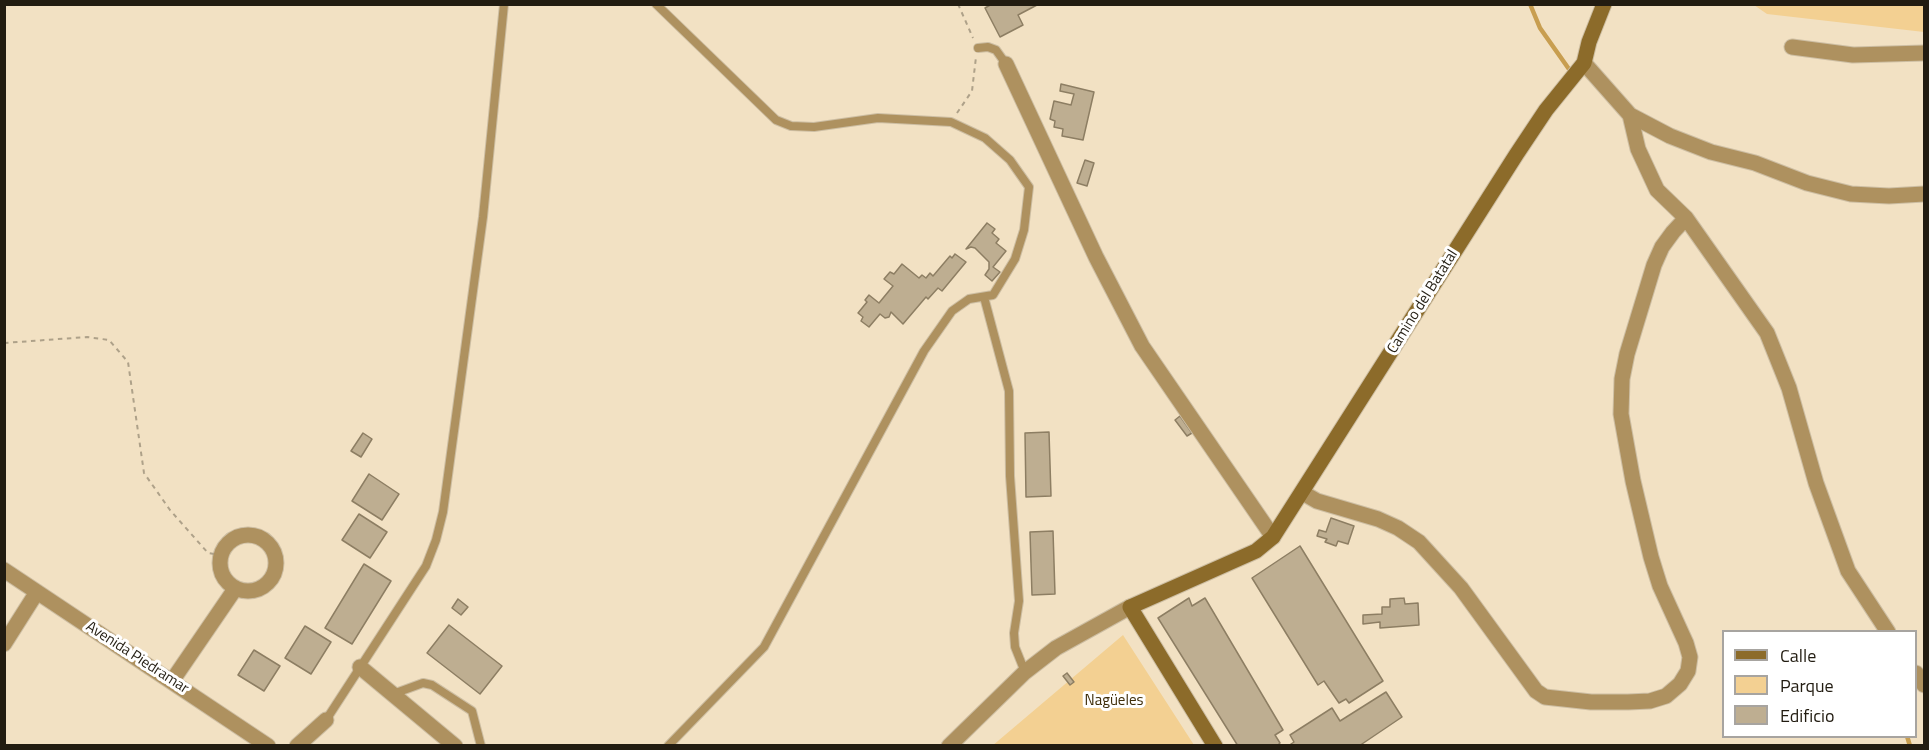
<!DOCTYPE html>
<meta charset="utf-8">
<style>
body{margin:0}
#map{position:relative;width:1929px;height:750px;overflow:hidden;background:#f2e1c3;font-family:"Titillium Web",sans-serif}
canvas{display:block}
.frame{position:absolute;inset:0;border:6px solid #221c11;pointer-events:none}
.legend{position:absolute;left:1722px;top:630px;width:195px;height:108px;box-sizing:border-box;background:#fff;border:2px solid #a7a4a0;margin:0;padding:8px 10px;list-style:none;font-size:18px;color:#221c11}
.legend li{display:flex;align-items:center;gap:12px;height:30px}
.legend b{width:30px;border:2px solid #a7a4a0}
</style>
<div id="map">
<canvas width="1929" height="750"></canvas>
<div class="frame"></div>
<ul class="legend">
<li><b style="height:8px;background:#8c6b2a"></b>Calle</li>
<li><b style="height:16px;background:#f3d092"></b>Parque</li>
<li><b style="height:16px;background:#beae91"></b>Edificio</li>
</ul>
</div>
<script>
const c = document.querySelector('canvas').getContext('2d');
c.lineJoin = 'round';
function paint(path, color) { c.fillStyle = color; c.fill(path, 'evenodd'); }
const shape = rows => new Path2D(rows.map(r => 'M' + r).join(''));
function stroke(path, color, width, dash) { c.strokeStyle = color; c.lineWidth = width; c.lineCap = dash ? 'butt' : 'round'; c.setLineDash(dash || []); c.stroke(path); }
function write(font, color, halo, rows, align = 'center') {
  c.font = font + ' "Titillium Web",sans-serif'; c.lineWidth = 6; c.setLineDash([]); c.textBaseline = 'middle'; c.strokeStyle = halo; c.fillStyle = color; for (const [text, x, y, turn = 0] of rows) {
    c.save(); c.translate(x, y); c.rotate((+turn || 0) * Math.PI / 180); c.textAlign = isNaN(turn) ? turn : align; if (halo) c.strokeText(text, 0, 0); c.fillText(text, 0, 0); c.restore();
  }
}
paint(shape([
 [1754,5,1924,5,1924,32,1767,14],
 [1123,635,1194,745,992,746]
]), '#f3d092');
stroke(shape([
 [1530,4,1540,28,1571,72],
 [1907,736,1910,746]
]), '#c89e50', 4.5);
const building = shape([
 [992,4,1037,4,1037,5,1018,15,1023,25,1000,37,985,8,992,4],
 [1061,84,1094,92,1083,140,1062,136,1063,129,1054,127,1055,121,1050,119,1054,101,1071,105,1074,94,1060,91,1061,84],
 [1085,160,1094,163,1087,186,1077,183,1085,160],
 [987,223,995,229,992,233,999,239,996,243,1006,251,993,267,1000,272,992,281,985,275,989,269,989,262,975,248,971,247,966,249,987,223],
 [955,254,966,262,942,291,938,288,928,299,926,297,903,324,891,312,889,317,885,318,880,314,869,327,861,321,863,317,858,313,867,302,865,300,869,295,879,303,893,286,884,279,890,272,894,274,902,264,919,278,922,275,926,278,930,273,933,276,950,256,952,258,955,254],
 [1180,416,1192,433,1187,436,1175,420,1180,416],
 [1049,432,1051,496,1026,497,1025,433,1049,432],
 [363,433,372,439,361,457,351,451,363,433],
 [369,474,399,494,382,520,352,501,369,474],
 [359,514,387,532,370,558,342,540,359,514],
 [1331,518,1354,526,1348,544,1338,541,1336,546,1325,542,1327,539,1317,536,1319,530,1326,532,1331,518],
 [1053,531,1055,594,1032,595,1030,532,1053,531],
 [1300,546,1383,681,1349,703,1346,699,1339,703,1324,681,1318,685,1252,578,1300,546],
 [364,564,391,581,352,644,325,628,364,564],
 [1189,598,1192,606,1205,598,1283,730,1275,735,1280,743,1277,746,1238,746,1158,618,1189,598],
 [1404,598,1405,604,1418,603,1419,625,1380,628,1380,622,1363,624,1363,615,1382,614,1382,607,1390,607,1390,599,1404,598],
 [458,599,468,607,461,615,452,608,458,599],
 [449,625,502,666,480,694,427,653,449,625],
 [305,626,331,642,311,674,285,658,305,626],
 [254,650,280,666,264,691,238,675,254,650],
 [1067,673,1074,682,1070,685,1063,676,1067,673],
 [1386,692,1402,717,1359,746,1288,746,1294,742,1290,735,1332,708,1340,721,1386,692]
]);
paint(building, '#beae91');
stroke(building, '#8d7e63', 1.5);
const lane = shape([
 [656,4,776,120,791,126,814,127,878,118,951,122,985,138,1010,160,1029,187,1024,230,1015,259,993,295,969,299,952,311,924,351,764,647,668,746],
 [978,48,988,47,996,50,1006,64],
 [984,297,1009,391,1010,476,1019,601,1014,633,1015,647,1025,672],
 [393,694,423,683,432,685,472,711,481,746],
 [326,720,426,566,436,540,443,512,483,217,504,4]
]);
const street = shape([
 [1792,47,1853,55,1924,53],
 [1584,63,1630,115,1670,136,1711,152,1755,163,1807,183,1851,194,1889,196,1924,194],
 [1006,64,1096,257,1142,346,1273,537],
 [1630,115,1638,149,1657,190,1686,218,1767,333,1789,388,1816,483,1848,571,1888,632],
 [1303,493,1317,501,1378,519,1398,528,1419,542,1461,588,1536,691,1545,697,1591,702,1628,702,1650,701,1666,696,1680,684,1688,671,1690,657,1686,643,1660,586,1651,557,1633,481,1621,414,1622,379,1627,354,1654,265,1662,247,1673,232,1686,218],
 '220 563a28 28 0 1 1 56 0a28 28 0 1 1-56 0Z',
 [4,570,268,746],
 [4,644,37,592],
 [360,667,455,746],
 [1916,673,1924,685],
 [172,681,235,589],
 [297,746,326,720],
 [949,746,1025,672,1056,648,1130,607]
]);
const secondary = shape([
 [1215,746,1130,607,1256,551,1273,537,1516,155,1546,110,1584,63,1589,42,1604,4]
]);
stroke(lane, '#cdbea3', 10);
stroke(street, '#cdbea3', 17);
stroke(secondary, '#cdbea3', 17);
stroke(shape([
 [958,4,973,38],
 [957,113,972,91,976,57],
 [4,343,87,337,109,340,128,362,144,473,170,510,208,553,221,555]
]), '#aea189', 2, [4.5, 4.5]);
stroke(lane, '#ae915f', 8);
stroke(street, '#ae915f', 15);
stroke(secondary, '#8c6b2a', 15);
write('15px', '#221c11', '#fff', [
 ["Camino del Batatal",1423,302,-58],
 ["Avenida Piedramar",137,658,33]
]);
write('15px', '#3e2d09', '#fff', [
 ["Nagüeles",1114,701]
]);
</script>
